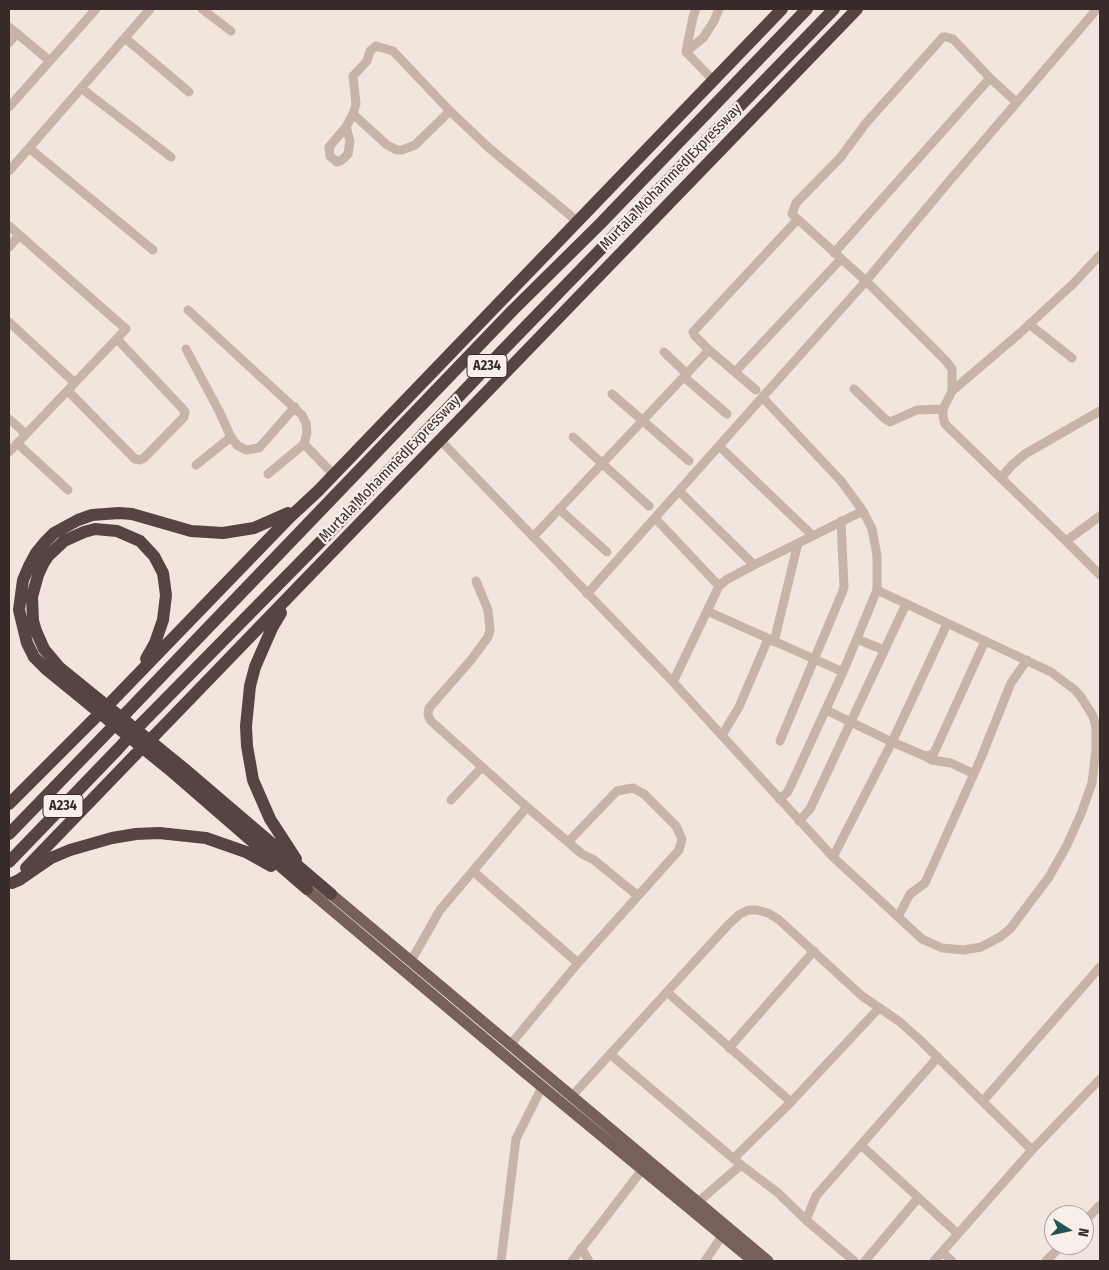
<!DOCTYPE html>
<style>
body{margin:0}
#map{position:relative;width:1109px;height:1270px;overflow:hidden;background:#f1e5dd;font-family:"Fira Sans Condensed",sans-serif}
canvas{display:block}
.frame{position:absolute;inset:0;border:10px solid #362b29;pointer-events:none}
.north{position:absolute;left:1044px;top:1205px;width:50px;height:50px;box-sizing:border-box;background:#f9efe9;border:1px solid #aba19c;border-radius:50%;rotate:100deg;font-size:14px;font-weight:700;line-height:20px;text-align:center;color:#362b29}
.north::after{content:'';display:block;margin:auto;width:18px;height:22px;background:#205552;clip-path:polygon(50% 0,100% 100%,50% 72%,0 100%)}
</style>
<div id="map">
<canvas width="1109" height="1270"></canvas>
<div class="frame"></div>
<div class="north">N</div>
</div>
<script>
const c = document.querySelector('canvas').getContext('2d');
c.lineJoin = 'round';
const shape = rows => new Path2D(rows.map(r => 'M' + r).join(''));
function stroke(path, color, width, dash) { c.strokeStyle = color; c.lineWidth = width; c.lineCap = dash ? 'butt' : 'round'; c.setLineDash(dash || []); c.stroke(path); }
function write(font, color, halo, rows, align = 'center') {
  c.font = font + ' "Fira Sans Condensed",sans-serif'; c.lineWidth = 4.5; c.setLineDash([]); c.textBaseline = 'middle'; c.strokeStyle = halo; c.fillStyle = color; for (const [text, x, y, turn = 0] of rows) {
    c.save(); c.translate(x, y); c.rotate((+turn || 0) * Math.PI / 180); c.textAlign = isNaN(turn) ? turn : align; if (halo) c.strokeText(text, 0, 0); c.fillText(text, 0, 0); c.restore();
  }
}
stroke(shape([
 [202,9,231,31],
 [9,27,50,61],
 [125,38,189,92],
 [9,43,17,33],
 [686,52,703,38,714,21,719,9],
 [686,52,693,17,696,9],
 [686,52,713,80],
 [81,88,171,157],
 [1016,102,990,78,953,39,946,37,943,37,866,123,840,158,796,203,792,214,866,281,946,361,952,369,952,391,1020,333,1074,283,1100,255],
 [9,107,96,9],
 [353,114,387,145,397,150,402,150,415,145,450,111],
 [346,127,350,141,348,154,342,160,337,162,330,156,329,147,346,127,353,114,356,104,353,76,367,61,370,51,376,46,393,51,450,111,489,148,577,221],
 [29,148,153,250],
 [9,171,150,9],
 [9,226,126,329,9,452],
 [9,247,19,235],
 [834,253,990,78],
 [188,310,302,415,306,423,307,433,304,444,334,475],
 [9,322,75,383],
 [1029,324,1072,358],
 [186,349,219,411,231,437,237,445,246,450,259,448,295,407],
 [664,352,687,374],
 [735,372,841,259],
 [684,377,727,414],
 [854,389,885,419,890,422,917,410,943,409],
 [756,390,709,350,695,336,693,332,797,220],
 [68,391,135,459,139,460,144,458,184,417,185,412,182,408,117,339],
 [952,391,943,409,943,417,945,424,1066,541,1100,516],
 [612,394,689,461],
 [763,398,841,481,863,511,872,529,877,555,877,590,843,672,791,785,787,793,779,799],
 [9,419,26,434],
 [573,437,649,506],
 [440,440,673,682,833,857,922,939,942,948,964,950,981,947,1000,937,1010,929,1049,877,1066,847,1081,814,1092,783,1096,750,1096,727,1093,716,1081,697,1075,690,1051,672,877,590],
 [17,443,68,490],
 [719,446,812,535],
 [196,465,231,437],
 [268,474,304,444],
 [1001,478,1011,466,1025,454,1100,411],
 [679,491,754,565],
 [559,509,607,552],
 [655,518,719,586],
 [533,537,709,350],
 [1066,541,1100,575],
 [476,581,488,610,490,630,488,637,471,660,429,708,428,715,431,721,527,807,582,854,594,860,638,896],
 [587,594,866,281,951,179,1097,9],
 [707,611,843,672],
 [857,639,884,650],
 [774,642,798,543],
 [673,682,719,586,726,580,754,565,863,511],
 [826,710,892,742,925,756,930,755,934,753,985,641],
 [722,735,739,707,768,639],
 [780,741,842,593,844,587,841,521],
 [925,756,932,760,951,763,974,774],
 [451,800,482,767],
 [799,821,810,809,906,604],
 [833,857,892,742,947,624],
 [474,872,578,963],
 [898,917,910,894,925,883,981,758,1011,683,1027,660],
 [411,961,440,910,527,807],
 [667,992,791,1102],
 [510,1045,578,963,679,850,682,839,676,826,644,794,633,788,617,791,568,842],
 [729,1048,814,951],
 [610,1054,741,1165,777,1192,806,1220,854,1261],
 [572,1096,728,925,740,914,749,910,757,910,768,913,778,919,862,996,900,1022,919,1039,1032,1150],
 [983,1101,1100,967],
 [861,1145,958,1234],
 [734,1158,791,1102,879,1008],
 [698,1202,741,1165],
 [806,1220,816,1196,938,1057],
 [1084,1222,1100,1205],
 [581,1248,589,1261],
 [942,1252,952,1261],
 [501,1261,516,1139,542,1087],
 [572,1261,642,1170],
 [705,1261,722,1236],
 [865,1261,918,1198],
 [934,1261,1032,1150,1100,1079],
 [1046,1261,1062,1245]
]), '#c8b3a9', 9);
stroke(shape([
 [307,889,523,1071,753,1261],
 [331,894,768,1261]
]), '#77605a', 11);
stroke(shape([
 [288,513,254,528,223,533,191,531,132,514,119,513,92,515,78,520,54,533,45,542,36,553,29,566,23,580,19,610,27,643,34,657,46,669,170,770,307,889],
 [281,613,272,628,255,667,250,686,246,726,247,746,253,780,270,819,296,859],
 [146,659,155,643,163,620,166,595,163,573,154,556,140,541,117,531,95,529,84,532,64,541,48,556,43,564,38,575,32,597,33,621,36,631,44,649,60,668,187,771,331,894],
 [113,700,290,517,318,491,782,9],
 [127,712,513,310,600,224,807,9],
 [141,724,333,529,502,351,834,9],
 [155,735,857,9],
 [9,804,91,722],
 [9,834,102,738],
 [9,862,117,750],
 [26,868,135,755],
 [12,883,19,880,51,858,70,850,112,838,136,834,159,833,206,838,246,852,271,866]
]), '#564440', 12);
stroke(shape([
 [91,722,113,700],
 [102,738,127,712],
 [117,750,141,724],
 [135,755,155,735]
]), '#564440', 12);
for (const [x, y, w] of [
 [487,366,40],
 [63,806,40]
]) { const box = new Path2D(); box.roundRect(x - w / 2, y - 11.5, w, 23, 4); c.fillStyle = '#f9efe9'; c.fill(box); stroke(box, '#362b29', 1); }
write('bold 14px', '#362b29', null, [
 ["A234",487,366],
 ["A234",63,806]
]);
write('15px', '#362b29', '#f9efe9', [
 ["Murtala Mohammed Expressway",671,177,-46],
 ["Murtala Mohammed Expressway",390,469,-46]
]);
</script>
